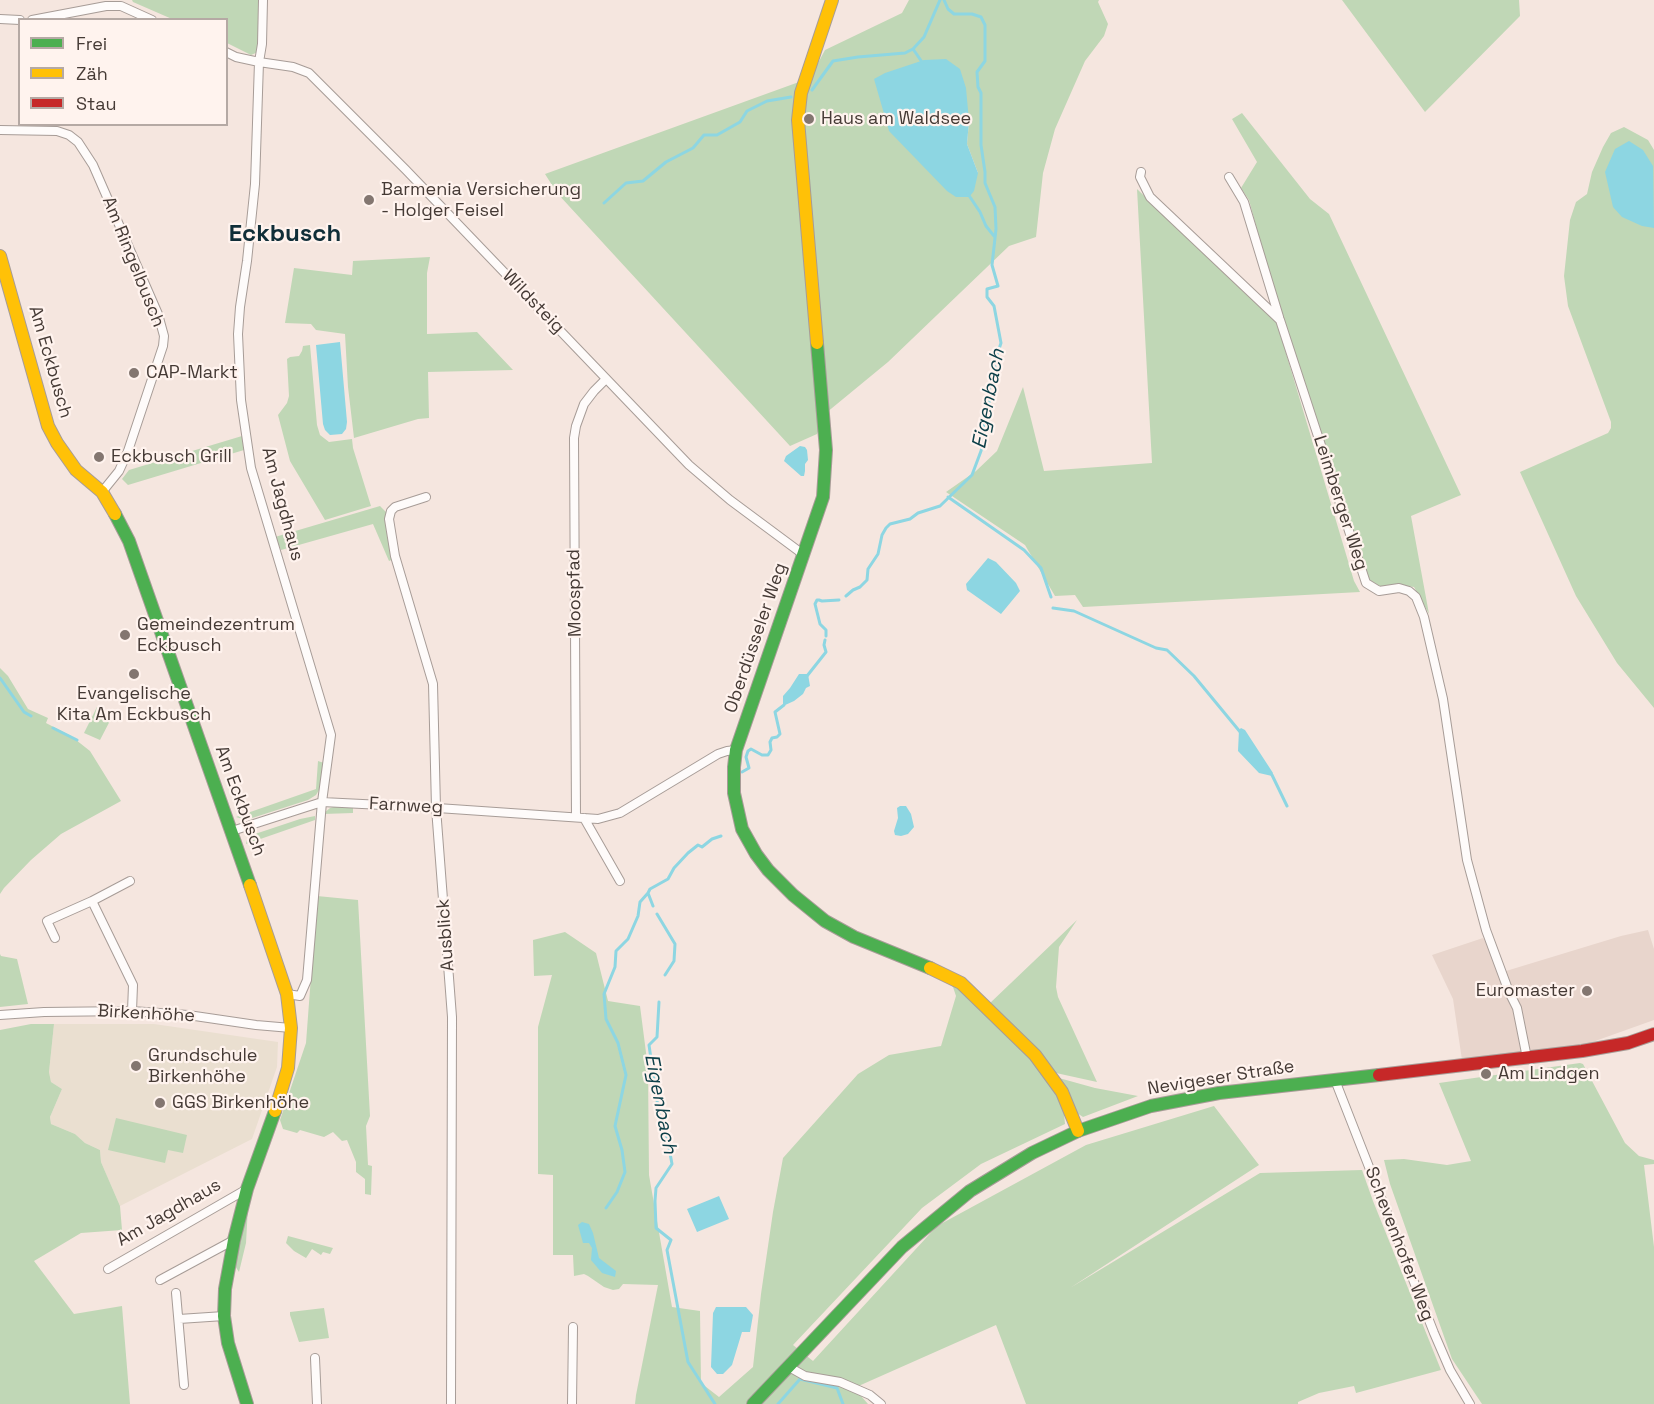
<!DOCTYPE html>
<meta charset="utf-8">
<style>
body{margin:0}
#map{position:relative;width:1654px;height:1404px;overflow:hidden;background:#f5e6df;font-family:"Space Grotesk",sans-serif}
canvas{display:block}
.legend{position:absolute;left:18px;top:18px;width:210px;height:108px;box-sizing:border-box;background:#fff3ee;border:2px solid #b5a9a4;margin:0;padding:8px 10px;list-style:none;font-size:18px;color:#453a35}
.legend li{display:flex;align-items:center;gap:12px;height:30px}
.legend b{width:30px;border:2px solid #b5a9a4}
</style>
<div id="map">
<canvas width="1654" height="1404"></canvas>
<ul class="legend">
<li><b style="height:8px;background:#4caf50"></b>Frei</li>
<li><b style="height:8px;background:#ffc107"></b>Zäh</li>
<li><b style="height:8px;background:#c62828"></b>Stau</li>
</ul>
</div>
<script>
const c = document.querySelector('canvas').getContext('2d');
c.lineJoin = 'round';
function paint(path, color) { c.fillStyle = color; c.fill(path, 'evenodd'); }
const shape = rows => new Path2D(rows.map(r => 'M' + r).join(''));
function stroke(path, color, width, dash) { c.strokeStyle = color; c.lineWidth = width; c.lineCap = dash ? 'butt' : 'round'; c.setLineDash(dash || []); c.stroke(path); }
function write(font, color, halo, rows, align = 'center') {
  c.font = font + ' "Space Grotesk",sans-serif'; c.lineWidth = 4.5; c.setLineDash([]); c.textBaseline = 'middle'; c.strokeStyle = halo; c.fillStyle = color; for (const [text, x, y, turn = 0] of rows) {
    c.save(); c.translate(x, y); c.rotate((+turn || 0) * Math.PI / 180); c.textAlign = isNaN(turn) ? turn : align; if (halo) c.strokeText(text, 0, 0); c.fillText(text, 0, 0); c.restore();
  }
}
paint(shape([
 [1648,930,1654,949,1654,1020,1584,1045,1462,1060,1453,999,1432,955,1483,938,1506,971,1621,936]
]), '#e8d5cc');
paint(shape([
 [54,1024,154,1024,278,1042,277,1067,252,1139,120,1206,101,1162,100,1150,85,1143,75,1134,51,1124,50,1117,62,1089,51,1082,49,1072]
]), '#eadfd0');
paint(shape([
 [132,0,261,0,258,52,251,55,227,43,226,20,172,19,133,2],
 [909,0,1099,0,1098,2,1108,24,1104,36,1085,61,1055,129,1043,173,1036,237,1009,246,888,362,826,413,817,434,790,446,557,193,545,174,810,78,825,50,902,13],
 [874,79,969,121,967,144,978,173],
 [1342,0,1519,0,1520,16,1425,112],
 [1242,113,1310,199,1329,214,1461,495,1411,516,1429,614,1414,587,1397,585,1383,588,1365,577,1276,299,1249,200,1241,188,1257,162,1232,119],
 [1624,127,1648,140,1654,150,1654,708,1617,663,1576,596,1520,472,1608,433,1611,428,1611,422,1568,306,1564,276,1570,220,1576,202,1587,194,1592,172,1603,147,1611,133],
 [1137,189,1277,323,1354,581,1360,592,1083,607,1075,595,1055,596,1025,545,946,492,976,471,997,451,1023,387,1044,471,1152,463],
 [430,257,427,273,427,334,477,332,513,370,428,372,429,418,418,419,354,438,348,387,345,334,316,330,311,324,285,323,294,268,352,275,353,261],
 [310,345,317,425,320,435,329,442,352,439,353,448,371,506,325,520,290,461,278,415,287,403,289,396,287,359,290,357,299,356,302,351,303,346],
 [242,436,244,450,128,485,122,479,129,470],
 [380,506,386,512,394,559,389,561,373,524,281,550,275,537],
 [0,668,8,676,28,709,48,718,46,723,71,736,90,751,121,801,61,834,31,860,4,888,0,894],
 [97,707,113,715,100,740,84,733],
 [318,761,324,763,319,790,316,795,308,800,246,820,236,817,316,789],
 [337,806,353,807,353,813,323,814,330,808],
 [315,816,315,820,246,844,247,840,252,835,300,819],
 [317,896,358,900,370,1116,366,1126,368,1165,372,1166,371,1195,365,1194,365,1179,356,1172,356,1162,347,1140,342,1141,333,1132,324,1137,300,1130,297,1133,283,1129,280,1120,306,1043],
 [1077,920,1059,947,1056,987,1058,997,1097,1082,1056,1073,989,1004],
 [565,932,596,953,608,1001,640,1006,648,1068,649,1175,672,1307,700,1311,701,1383,719,1397,753,1367,761,1294,773,1212,783,1158,858,1074,889,1055,941,1046,956,996,953,987,944,979,955,985,1029,1055,1056,1092,1064,1113,1065,1124,981,1164,922,1208,793,1345,813,1361,937,1226,1086,1145,1214,1106,1259,1165,1070,1288,1260,1173,1362,1170,1373,1201,1441,1370,1356,1393,1354,1386,1319,1393,1298,1402,1298,1404,1026,1404,996,1325,854,1388,868,1404,635,1404,636,1395,658,1285,623,1284,619,1289,613,1290,604,1287,588,1276,584,1274,574,1276,573,1255,553,1255,553,1175,538,1174,538,1027,552,975,534,976,533,940],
 [0,954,1,956,17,959,28,1004,0,1007],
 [31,1024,54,1024,49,1072,51,1082,62,1089,50,1117,51,1124,75,1134,85,1143,100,1150,101,1162,120,1206,122,1230,81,1233,34,1261,74,1314,122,1306,130,1404,0,1404,0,1030],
 [1580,1063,1583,1064,1625,1143,1639,1156,1654,1160,1654,1164,1644,1165,1654,1247,1654,1404,1482,1404,1452,1359,1390,1184,1384,1160,1404,1159,1447,1165,1471,1161,1439,1083],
 [1059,1078,1095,1088,1138,1096,1083,1117,1077,1113],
 [116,1118,187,1135,183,1153,168,1150,165,1163,108,1150],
 [248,1207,246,1243,239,1272,235,1266],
 [288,1236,333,1248,330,1254,323,1252,321,1255,312,1249,306,1258,294,1251,286,1243],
 [324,1308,329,1338,299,1342,290,1315,290,1312]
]), '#c0d7b6');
paint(shape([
 [946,59,960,69,966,88,969,121,967,144,978,173,974,191,969,197,956,197,947,191,889,131,874,79,885,73,924,60],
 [1629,141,1643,150,1653,166,1654,228,1642,226,1622,217,1613,207,1605,172,1615,149],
 [340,342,347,422,346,429,342,434,330,435,325,430,323,424,316,345],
 [800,446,805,447,807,450,808,460,805,464,805,471,804,476,801,476,784,461,786,456],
 [988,558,996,562,1016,583,1020,591,1001,614,967,590,966,584],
 [799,674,808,674,810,686,806,688,803,694,794,701,783,706,783,696,790,688],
 [1241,728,1245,730,1273,773,1272,776,1259,773,1238,751,1239,730],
 [900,806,906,806,911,814,914,827,908,834,901,836,895,835,894,831,898,818,897,808],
 [719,1196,729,1219,697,1232,687,1209],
 [582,1222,589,1224,593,1233,599,1258,616,1271,615,1277,602,1273,591,1260,592,1248,589,1243,583,1243,578,1225],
 [716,1307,746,1307,753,1315,750,1332,742,1332,732,1365,723,1374,717,1374,711,1367,713,1313]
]), '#8dd6e2');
stroke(shape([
 [922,62,913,49,924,37,940,0],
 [812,90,833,61,858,57,905,53,913,49],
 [968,194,980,212,986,226,994,236],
 [604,203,626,183,643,181,666,162,693,148,704,135,717,135,740,122,747,111,767,101,791,97],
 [948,497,1024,550,1041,568,1051,597],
 [846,596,853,590,860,587,867,580,868,569,878,554,882,535,886,528,890,524,910,519,918,513,940,506,972,475,981,451,984,438,983,414,990,400,989,384,994,376,996,369,992,362,996,358,1001,343,994,306,987,297,987,289,998,286,992,265,996,229,995,207,985,183,985,172,981,145,981,93,978,87,977,72,985,61,985,25,981,17,972,14,954,14,948,9,944,0],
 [1053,608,1074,611,1156,648,1167,650,1194,676,1241,733],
 [826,636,826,630,820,624,815,604,817,600,819,600,822,601,839,600],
 [807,676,826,652,824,645,825,640],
 [0,678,24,712,31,716],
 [53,728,77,740],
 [742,772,749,768,746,757,748,751,751,749,762,755,768,755,771,750,770,742,772,738,777,737,780,734,775,712,784,705],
 [1272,775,1287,806],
 [653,906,648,893,650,889,668,879,674,868,688,853,698,845,702,847,712,839,721,836],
 [657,914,675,944,674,961,665,975],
 [659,1002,657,1037,649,1045,661,1128,667,1137,672,1164,656,1188,655,1201,656,1228,671,1240,667,1250,688,1362,715,1404],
 [606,1208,617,1192,625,1172,622,1150,615,1126,626,1075,618,1043,606,1019,604,994,615,967,616,951,628,939,638,916,640,902,648,893],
 [778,1404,800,1379,837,1388,843,1404]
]), '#8dd6e2', 3);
const street = shape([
 [263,0,262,44,259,62,255,184,247,261,240,307,238,334,241,400,251,468,331,735,322,802,307,980,300,996,287,994],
 [0,19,20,20],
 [32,20,106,6,121,6,152,20],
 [226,52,236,57,259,62,293,67,309,73,406,170,689,465,730,500,804,555],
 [0,130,57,131,69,135,78,142,93,165,158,314,164,336,163,346,128,451,119,471,102,492],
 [1141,172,1140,177,1150,197,1280,320,1366,583,1379,591,1399,588,1409,591,1416,597,1424,617,1443,699,1467,860,1486,930,1509,992,1517,1008,1527,1058],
 [1229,177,1244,202,1279,317],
 [426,497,395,507,391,511,389,519,395,556,433,684,436,808,452,1017,451,1404],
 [576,817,574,438,576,426,584,404,594,391,606,379],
 [584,818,620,881],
 [232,831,322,802,423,807,598,819,620,813,718,754,727,751,736,750],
 [92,901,130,881],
 [55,938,47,921,92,901,133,985,132,1011],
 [0,1015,44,1012,132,1011,188,1015,256,1025,291,1028],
 [1335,1080,1434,1333,1450,1370,1470,1404],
 [108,1269,247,1189],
 [160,1280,234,1240],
 [176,1293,184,1385],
 [179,1319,224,1316],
 [315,1358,317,1404],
 [789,1367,805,1376,840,1382,870,1395,881,1404],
 [572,1404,573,1327]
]);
const fast = shape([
 [817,343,826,450,823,497,736,750,734,767,734,793,742,829,756,854,768,870,793,895,825,921,854,937,930,968],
 [115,514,129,541,250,885],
 [247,1404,228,1343,224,1316,225,1289,234,1240,247,1189,275,1111],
 [753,1404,902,1247,970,1191,1032,1153,1078,1131,1151,1106,1219,1093,1379,1075]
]);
const slow = shape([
 [0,256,48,426,57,443,76,470,102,492,115,514],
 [817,343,798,120,801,93,832,0],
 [250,885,287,994,291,1028,288,1068,275,1111],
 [930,968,961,983,1035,1055,1062,1092,1078,1131]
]);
const jam = shape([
 [1379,1075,1582,1051,1628,1043,1654,1034]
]);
stroke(street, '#a79c97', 10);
stroke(fast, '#a79c97', 14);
stroke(slow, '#a79c97', 14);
stroke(jam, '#a79c97', 14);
stroke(street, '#fefbfa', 8);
stroke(fast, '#4caf50', 12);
stroke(slow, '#ffc107', 12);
stroke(jam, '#c62828', 12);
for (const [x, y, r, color] of [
 [809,119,6,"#837670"],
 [369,200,6,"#837670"],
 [134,373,6,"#837670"],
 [99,457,6,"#837670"],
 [125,635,6,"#837670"],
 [134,674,6,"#837670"],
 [1587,991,6,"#837670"],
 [136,1066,6,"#837670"],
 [1486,1074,6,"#837670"],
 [160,1103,6,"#837670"]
]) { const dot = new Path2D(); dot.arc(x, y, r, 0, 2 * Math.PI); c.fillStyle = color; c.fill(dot); stroke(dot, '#fff3ee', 2); }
write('18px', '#453a35', '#fff3ee', [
 ["Haus am Waldsee",821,119],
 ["Barmenia Versicherung",381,190],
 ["- Holger Feisel",381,211],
 ["CAP-Markt",146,373],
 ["Eckbusch Grill",111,457],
 ["Gemeindezentrum",137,625],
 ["Eckbusch",137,646],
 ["Evangelische",134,694,"center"],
 ["Kita Am Eckbusch",134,715,"center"],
 ["Euromaster",1575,991,"right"],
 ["Grundschule",148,1056],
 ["Birkenhöhe",148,1077],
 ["Am Lindgen",1498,1074],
 ["GGS Birkenhöhe",172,1103]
], 'left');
write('18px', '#453a35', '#fff3ee', [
 ["Am Ringelbusch",133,262,68],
 ["Wildsteig",533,302,46],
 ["Am Eckbusch",50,362,74],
 ["Leimberger Weg",1340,503,72],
 ["Am Jagdhaus",282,504,75],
 ["Moospfad",575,593,-91],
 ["Oberdüsseler Weg",756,638,-71],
 ["Am Eckbusch",240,801,70],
 ["Farnweg",406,806,3],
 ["Ausblick",446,935,-94],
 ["Birkenhöhe",146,1014,3],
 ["Nevigeser Straße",1221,1078,-9],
 ["Am Jagdhaus",169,1213,-30],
 ["Schevenhofer Weg",1399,1244,69]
]);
write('italic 20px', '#0d4049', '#fff3ee', [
 ["Eigenbach",989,399,-79],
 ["Eigenbach",660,1104,79]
]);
write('bold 24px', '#102e38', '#fff3ee', [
 ["Eckbusch",285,234]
]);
</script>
